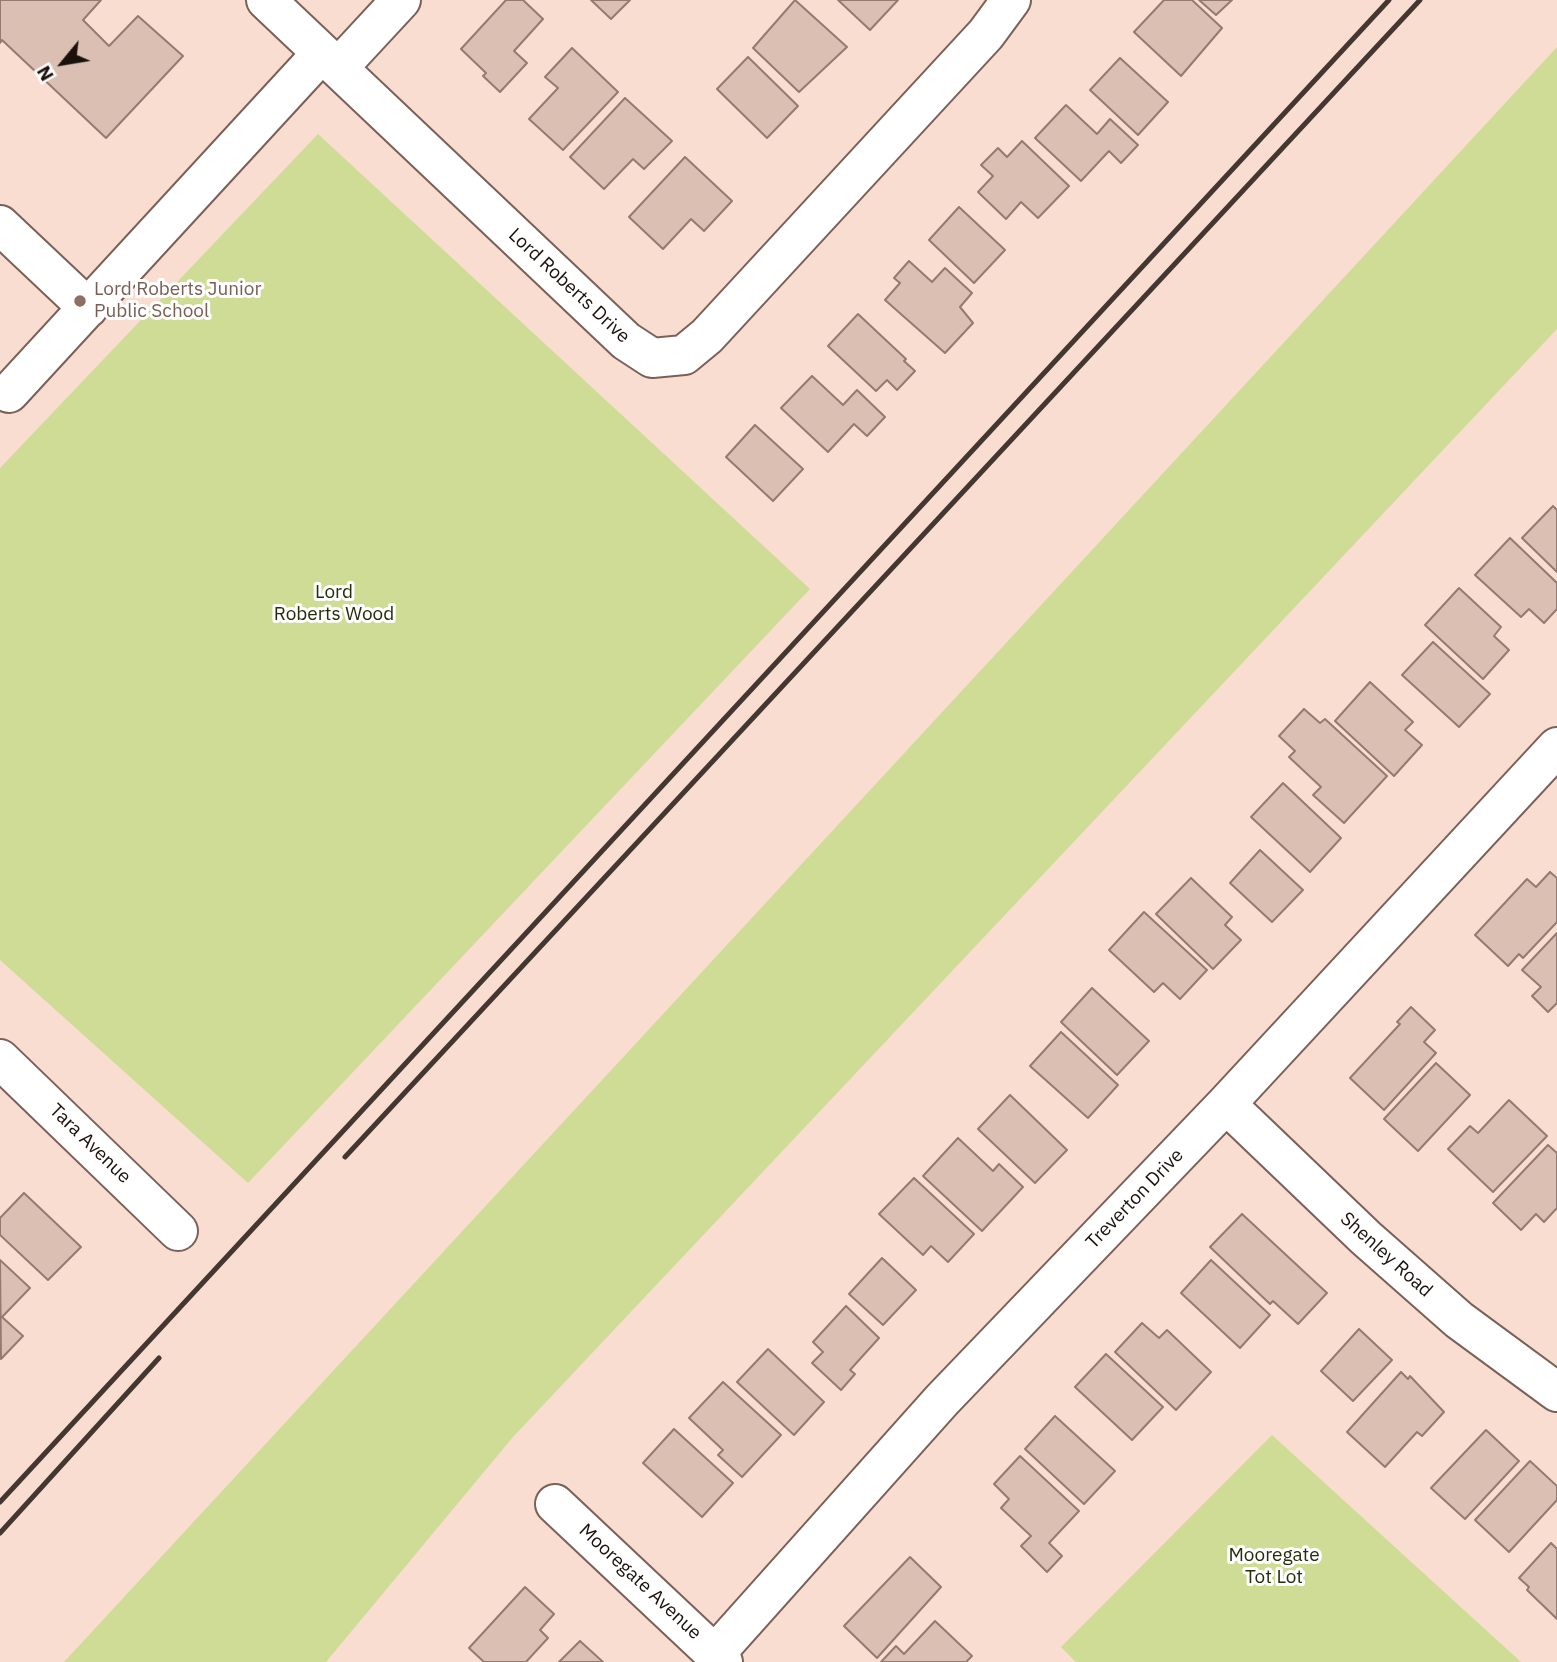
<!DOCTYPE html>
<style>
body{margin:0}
#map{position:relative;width:1557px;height:1662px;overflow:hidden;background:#faddd1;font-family:"IBM Plex Sans",sans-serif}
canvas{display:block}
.north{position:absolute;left:28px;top:28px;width:70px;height:70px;-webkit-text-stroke:5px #fff;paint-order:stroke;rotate:240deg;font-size:19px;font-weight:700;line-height:28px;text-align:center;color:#1a110d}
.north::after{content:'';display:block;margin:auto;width:24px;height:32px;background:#1a110d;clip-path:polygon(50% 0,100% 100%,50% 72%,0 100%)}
</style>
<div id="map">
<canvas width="1557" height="1662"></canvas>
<div class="north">N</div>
</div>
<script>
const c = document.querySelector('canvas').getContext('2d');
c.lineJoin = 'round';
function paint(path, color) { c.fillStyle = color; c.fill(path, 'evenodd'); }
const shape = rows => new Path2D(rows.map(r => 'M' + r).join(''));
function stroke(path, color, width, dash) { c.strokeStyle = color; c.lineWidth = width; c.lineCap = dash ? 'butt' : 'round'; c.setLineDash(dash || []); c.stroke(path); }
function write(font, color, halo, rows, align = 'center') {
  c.font = font + ' "IBM Plex Sans",sans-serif'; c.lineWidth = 6; c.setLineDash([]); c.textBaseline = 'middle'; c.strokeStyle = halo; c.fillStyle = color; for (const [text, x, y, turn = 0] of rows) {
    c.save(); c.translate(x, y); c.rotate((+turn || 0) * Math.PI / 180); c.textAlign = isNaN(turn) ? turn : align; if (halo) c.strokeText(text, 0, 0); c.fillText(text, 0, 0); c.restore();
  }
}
paint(shape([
 [1557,47,1557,329,513,1437,326,1662,64,1662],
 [318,134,810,589,248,1183,0,960,0,468],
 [1272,1435,1521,1662,1076,1662,1061,1647]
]), '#cedc95');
const building = shape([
 [0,0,101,0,83,20,109,46,138,16,183,56,106,138,2,40,0,43,0,0],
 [506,0,523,0,543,19,514,51,527,63,500,92,483,76,486,73,461,49,506,0],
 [591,0,630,0,611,19,591,0],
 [795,0,847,47,799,92,753,48,795,0],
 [838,0,898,0,870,30,838,0],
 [1164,0,1192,0,1222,28,1181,76,1134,32,1164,0],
 [1199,0,1232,0,1216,15,1199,0],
 [572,48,618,92,563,150,529,119,558,88,545,77,572,48],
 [748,57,798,106,767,138,717,89,748,57],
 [1120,58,1168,102,1138,135,1090,90,1120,58],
 [625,98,672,141,644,169,633,159,604,189,570,157,625,98],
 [1066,105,1097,134,1110,119,1138,145,1121,163,1109,151,1081,181,1035,138,1066,105],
 [1022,141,1069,186,1038,218,1021,202,1006,219,978,192,993,176,981,165,998,148,1007,157,1022,141],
 [685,157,732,201,704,231,691,219,663,249,629,217,685,157],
 [959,207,1005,250,974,283,929,240,959,207],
 [909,261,932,282,945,268,972,293,960,307,973,323,945,353,885,300,900,283,894,278,909,261],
 [858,314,906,359,904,361,915,371,897,390,887,380,876,391,828,346,858,314],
 [812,376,843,405,857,390,885,417,867,436,854,424,828,452,781,408,812,376],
 [755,425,803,469,773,501,726,457,755,425],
 [1553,506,1557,510,1557,572,1522,538,1553,506],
 [1510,538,1557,583,1557,609,1544,623,1529,609,1521,617,1475,575,1510,538],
 [1459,588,1501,627,1494,636,1509,650,1483,679,1425,625,1459,588],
 [1433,642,1490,694,1459,727,1402,675,1433,642],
 [1370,682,1413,722,1405,730,1422,745,1394,776,1335,721,1370,682],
 [1304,709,1320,723,1325,719,1387,776,1344,823,1313,795,1321,787,1289,757,1295,751,1279,736,1304,709],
 [1283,783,1341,838,1310,872,1251,817,1283,783],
 [1260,850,1303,890,1272,922,1230,883,1260,850],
 [1550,872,1557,878,1557,922,1523,958,1519,954,1508,966,1475,935,1527,879,1536,887,1550,872],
 [1191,878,1232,917,1225,925,1241,940,1213,969,1156,914,1191,878],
 [1144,912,1207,970,1180,999,1163,983,1154,992,1109,950,1144,912],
 [1557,933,1557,1003,1548,1012,1532,996,1541,987,1522,970,1557,933],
 [1092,988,1149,1041,1117,1075,1061,1022,1092,988],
 [1411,1007,1435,1030,1424,1042,1436,1053,1384,1110,1350,1078,1400,1024,1397,1022,1411,1007],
 [1061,1032,1118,1085,1088,1118,1030,1066,1061,1032],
 [1436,1063,1470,1095,1418,1151,1384,1119,1436,1063],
 [1010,1095,1067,1150,1035,1183,978,1129,1010,1095],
 [1509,1100,1547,1136,1493,1192,1448,1149,1470,1126,1478,1133,1509,1100],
 [958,1138,993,1171,999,1164,1023,1187,982,1231,923,1176,958,1138],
 [1548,1145,1557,1153,1557,1208,1544,1222,1536,1214,1521,1230,1493,1203,1548,1145],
 [914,1178,974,1234,948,1262,931,1246,923,1255,879,1214,914,1178],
 [24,1193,81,1247,48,1280,0,1235,0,1218,24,1193],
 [1242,1214,1327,1293,1298,1324,1273,1301,1270,1304,1210,1247,1242,1214],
 [882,1258,916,1290,883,1325,849,1294,882,1258],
 [0,1260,30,1288,2,1317,23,1336,1,1359,0,1260],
 [1211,1260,1270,1315,1240,1348,1181,1293,1211,1260],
 [846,1306,879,1338,850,1370,855,1374,841,1390,812,1363,823,1352,813,1342,846,1306],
 [1142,1323,1159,1338,1167,1330,1211,1372,1176,1410,1115,1352,1142,1323],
 [1359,1329,1392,1360,1353,1401,1321,1371,1359,1329],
 [768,1349,824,1402,794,1435,737,1382,768,1349],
 [1106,1354,1163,1407,1132,1440,1075,1387,1106,1354],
 [1401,1372,1408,1379,1410,1376,1444,1412,1422,1436,1417,1432,1385,1467,1347,1432,1401,1372],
 [723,1382,781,1435,742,1477,718,1455,723,1450,689,1418,723,1382],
 [1055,1416,1115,1471,1084,1504,1025,1449,1055,1416],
 [674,1429,733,1483,702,1517,643,1463,674,1429],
 [1486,1430,1519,1461,1465,1519,1431,1488,1486,1430],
 [1020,1456,1079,1511,1049,1543,1062,1556,1047,1572,1021,1546,1031,1536,1001,1508,1009,1499,994,1484,1020,1456],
 [1530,1461,1557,1486,1557,1500,1509,1552,1475,1520,1530,1461],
 [1551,1543,1557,1549,1557,1619,1527,1590,1529,1587,1519,1578,1551,1543],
 [910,1557,941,1587,877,1658,844,1626,910,1557],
 [525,1587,554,1614,540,1630,548,1638,526,1662,484,1662,469,1648,525,1587],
 [935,1621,972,1656,966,1662,881,1662,896,1646,904,1654,935,1621],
 [580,1641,603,1662,559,1662,580,1641]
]);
paint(building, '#dbbfb3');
stroke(building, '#947a70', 2);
const minor = shape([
 [266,0,626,341,652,358,684,355,707,336,986,34,1011,0],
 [338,68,401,0],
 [0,225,88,308],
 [9,393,322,53],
 [0,1059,178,1231],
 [1226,1104,1366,1238,1459,1320,1557,1392],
 [555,1504,723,1662],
 [715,1654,942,1400,1226,1104,1557,747]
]);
stroke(minor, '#796157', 42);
stroke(minor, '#fff', 38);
stroke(shape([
 [345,1157,1420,0],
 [0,1502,1389,0],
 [0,1533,159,1358]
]), '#443732', 5);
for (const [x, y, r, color] of [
 [80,301,7,"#8d6e63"]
]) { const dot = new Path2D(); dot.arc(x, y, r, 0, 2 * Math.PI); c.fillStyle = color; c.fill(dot); stroke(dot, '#fff', 2.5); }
write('19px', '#1a110d', '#fff', [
 ["Lord Roberts Drive",569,286,43],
 ["Tara Avenue",90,1144,44],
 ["Treverton Drive",1135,1199,-46],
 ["Shenley Road",1386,1255,42],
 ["Mooregate Avenue",640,1582,43]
]);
write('19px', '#785e54', '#fff', [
 ["Lord Roberts Junior",94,290],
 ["Public School",94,312]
], 'left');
write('19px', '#272c0b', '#fff', [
 ["Lord",334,593],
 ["Roberts Wood",334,615],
 ["Mooregate",1274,1556],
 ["Tot Lot",1274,1578]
]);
</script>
